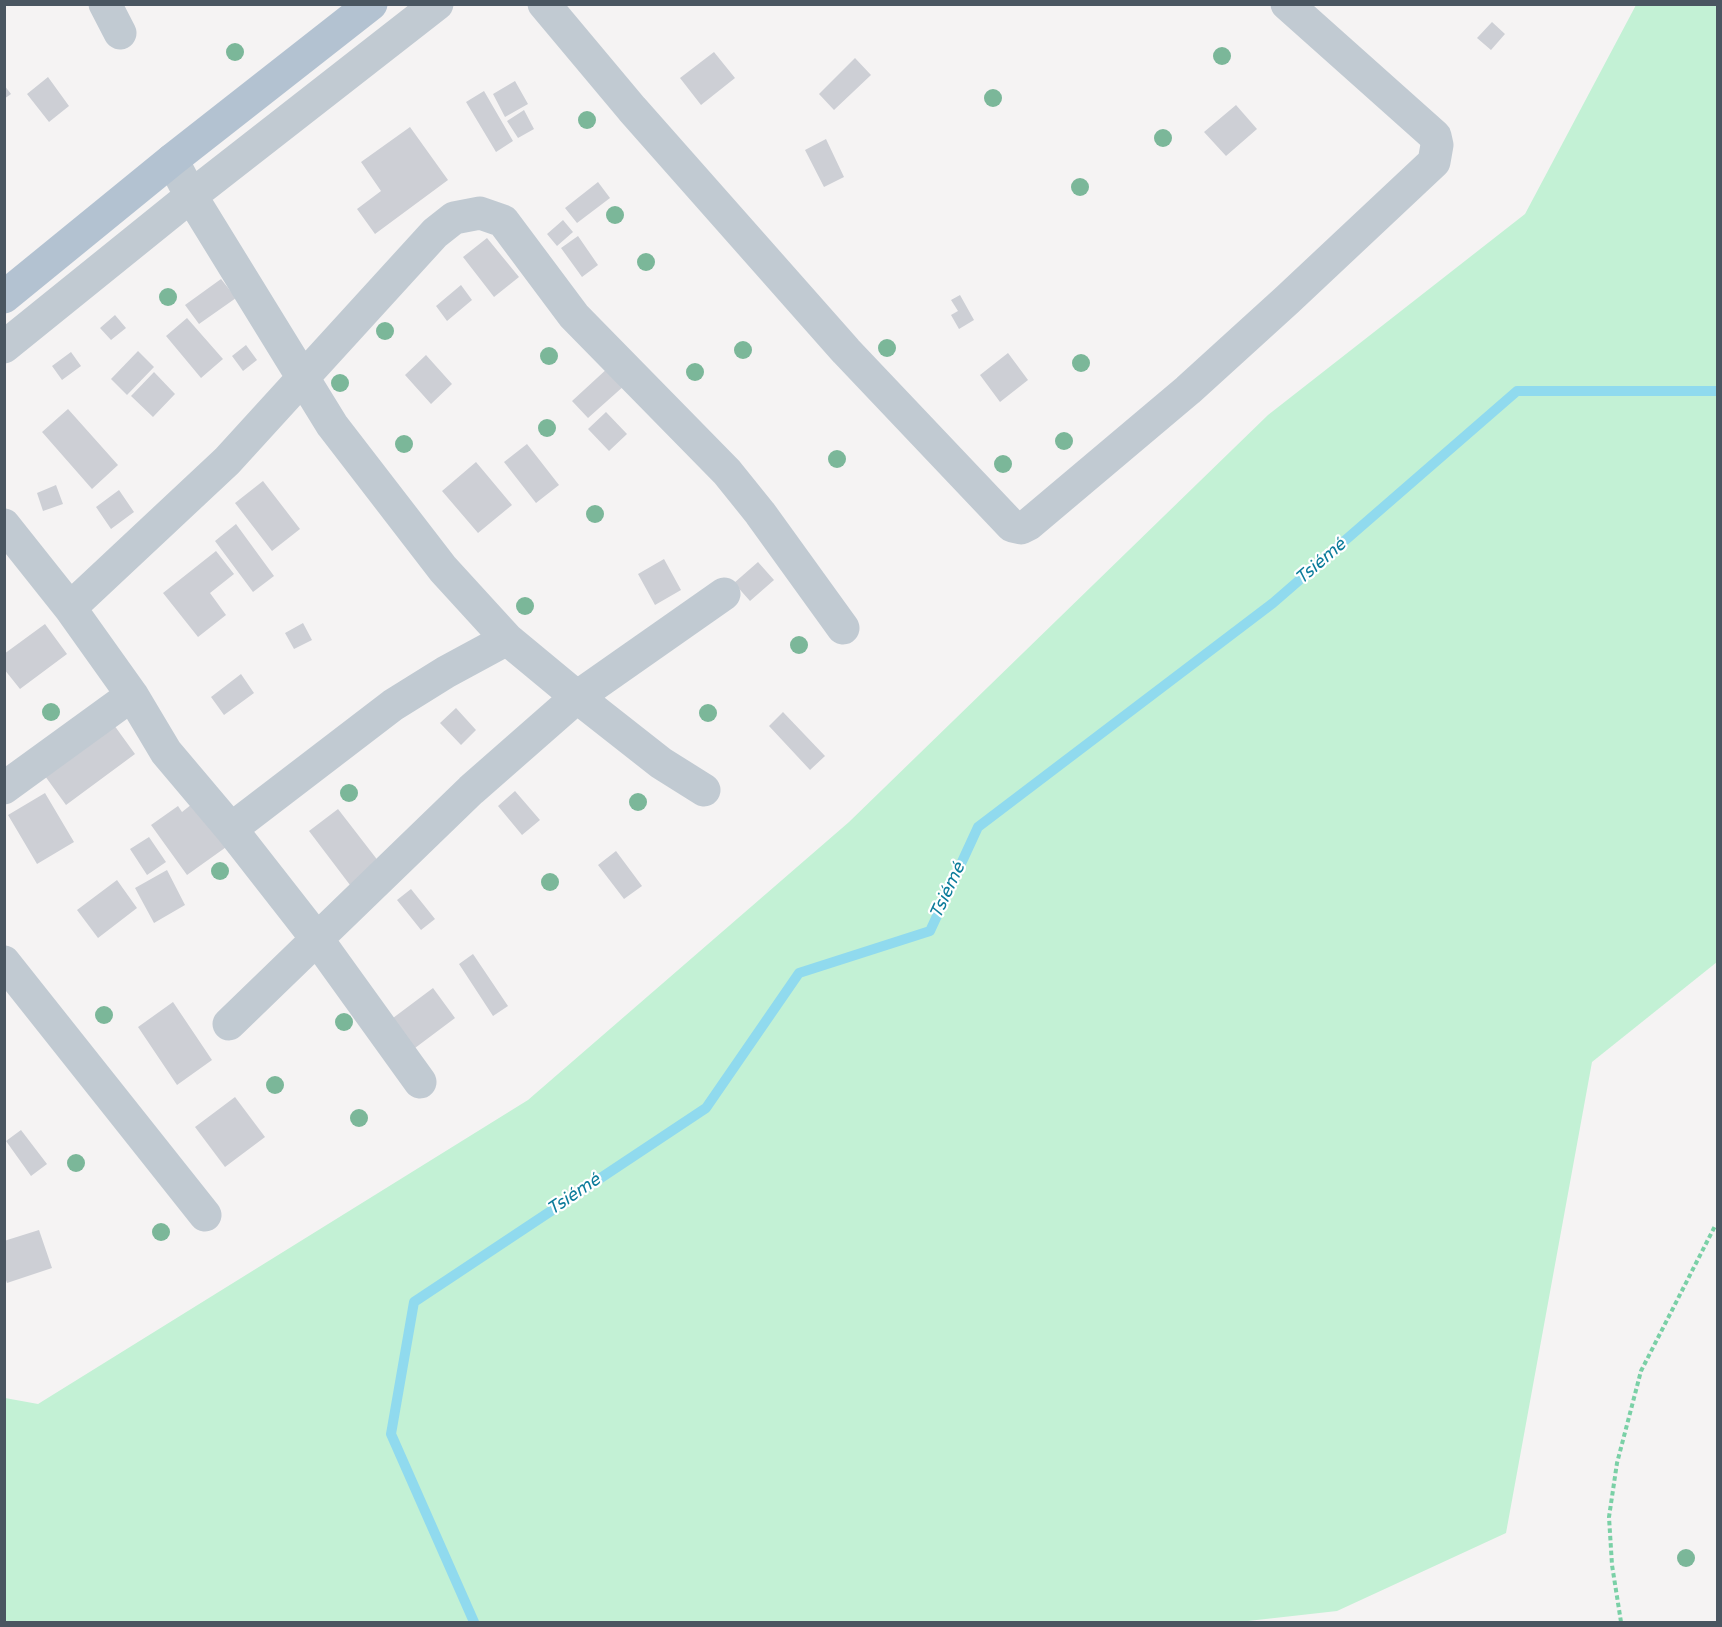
<!DOCTYPE html>
<meta charset="utf-8">
<style>
body{margin:0}
#map{position:relative;width:1722px;height:1627px;overflow:hidden;background:#f5f3f3;font-family:"Varela Round",sans-serif}
canvas{display:block}
.frame{position:absolute;inset:0;border:6px solid #4a5661;pointer-events:none}
</style>
<div id="map">
<canvas width="1722" height="1627"></canvas>
<div class="frame"></div>
</div>
<script>
const c = document.querySelector('canvas').getContext('2d');
c.lineJoin = 'round';
function paint(path, color) { c.fillStyle = color; c.fill(path, 'evenodd'); }
const shape = rows => new Path2D(rows.map(r => 'M' + r).join(''));
function stroke(path, color, width, dash) { c.strokeStyle = color; c.lineWidth = width; c.lineCap = dash ? 'butt' : 'round'; c.setLineDash(dash || []); c.stroke(path); }
function write(font, color, halo, rows, align = 'center') {
  c.font = font + ' "Varela Round",sans-serif'; c.lineWidth = 4.5; c.setLineDash([]); c.textBaseline = 'middle'; c.strokeStyle = halo; c.fillStyle = color; for (const [text, x, y, turn = 0] of rows) {
    c.save(); c.translate(x, y); c.rotate((+turn || 0) * Math.PI / 180); c.textAlign = isNaN(turn) ? turn : align; if (halo) c.strokeText(text, 0, 0); c.fillText(text, 0, 0); c.restore();
  }
}
paint(shape([
 [1636,5,1717,5,1717,962,1592,1062,1506,1533,1337,1611,1239,1622,5,1622,5,1398,38,1404,528,1100,849,822,1268,415,1525,214]
]), '#c3f1d5');
stroke(shape([
 [474,1622,391,1434,414,1302,706,1108,799,973,930,931,978,827,1273,603,1517,391,1718,391]
]), '#90daee', 10);
paint(shape([
 [1492,22,1505,34,1491,50,1477,38],
 [714,52,735,78,701,105,680,78],
 [855,58,871,75,834,110,819,94],
 [48,77,69,106,49,122,27,94],
 [515,81,528,104,505,117,493,94],
 [4,85,11,94,4,99],
 [484,91,513,141,496,152,466,102],
 [1236,105,1257,129,1226,156,1204,132],
 [524,110,534,129,518,138,507,121],
 [410,127,448,180,375,234,357,209,381,191,361,162],
 [826,139,844,177,824,187,805,150],
 [598,182,610,198,577,223,565,208],
 [563,220,573,232,557,246,547,234],
 [578,236,598,265,582,277,561,248],
 [487,238,519,277,494,297,463,257],
 [221,279,236,298,199,324,185,305],
 [461,285,472,300,447,321,436,306],
 [960,295,974,320,959,329,951,315,958,311,951,300],
 [115,315,126,328,111,340,100,328],
 [187,318,223,359,201,378,166,336],
 [246,345,257,360,243,371,232,356],
 [138,351,154,367,127,395,111,379],
 [71,352,81,366,62,380,52,366],
 [1008,353,1028,380,1000,402,980,375],
 [426,355,452,384,431,404,405,375],
 [609,367,625,385,588,418,572,401],
 [154,372,175,394,153,417,131,396],
 [68,409,118,465,92,489,42,432],
 [606,412,627,434,609,451,588,429],
 [527,444,559,485,536,503,504,462],
 [476,462,512,505,478,533,442,491],
 [263,481,300,529,272,551,235,503],
 [56,485,63,504,43,511,37,493],
 [119,490,134,512,111,529,96,507],
 [236,524,274,576,253,592,215,541],
 [216,551,234,574,210,593,226,615,198,637,163,593],
 [664,559,681,590,655,605,638,574],
 [758,562,774,580,750,601,734,583],
 [303,623,312,640,294,649,285,633],
 [45,624,67,654,20,689,4,669,4,654],
 [241,674,254,693,224,715,211,697],
 [456,708,476,730,461,745,440,723],
 [783,712,825,756,810,770,769,726],
 [114,725,135,754,66,805,45,776],
 [515,791,540,820,522,835,498,806],
 [45,793,74,842,37,864,8,815],
 [197,800,229,845,187,875,151,825,178,806,182,812],
 [338,809,379,862,350,885,309,831],
 [149,837,166,862,147,875,130,849],
 [616,851,642,886,624,899,598,865],
 [167,870,185,905,154,923,135,888],
 [117,880,137,908,98,938,77,910],
 [411,889,435,919,421,930,397,900],
 [473,954,508,1006,493,1016,459,964],
 [433,988,455,1018,415,1048,393,1018],
 [173,1002,212,1060,177,1085,138,1027],
 [235,1097,265,1137,225,1167,195,1127],
 [21,1130,47,1164,31,1176,6,1141],
 [39,1230,52,1268,7,1283,4,1275,4,1241]
]), '#cdcfd5');
stroke(shape([
 [1621,1622,1612,1565,1609,1517,1617,1463,1641,1371,1715,1226]
]), '#7ad0a6', 4, [4.5, 3]);
stroke(shape([
 [105,4,120,33],
 [544,4,632,109,846,351,1012,526,1021,528,1029,524,1188,390,1287,300,1434,162,1437,145,1435,136,1287,4],
 [172,160,191,196,332,425,443,569,507,639,577,697,661,763,704,790],
 [4,347,191,196,437,4],
 [4,525,70,608,132,695,166,752,231,829,317,939,420,1082],
 [70,608,227,461,435,233,454,218,480,213,503,221,574,316,727,472,760,513,843,628],
 [4,788,132,695],
 [231,829,393,705,446,672,507,639],
 [4,962,205,1215],
 [229,1024,471,790,577,697,724,594]
]), '#c1cad2', 33);
stroke(shape([
 [4,297,172,160,371,4]
]), '#b3c2d1', 33);
c.fillStyle = '#7bb799';
for (const [x, y] of [
 [235,52],
 [1222,56],
 [993,98],
 [587,120],
 [1163,138],
 [1080,187],
 [615,215],
 [646,262],
 [168,297],
 [385,331],
 [887,348],
 [743,350],
 [549,356],
 [1081,363],
 [695,372],
 [340,383],
 [547,428],
 [1064,441],
 [404,444],
 [837,459],
 [1003,464],
 [595,514],
 [525,606],
 [799,645],
 [51,712],
 [708,713],
 [349,793],
 [638,802],
 [220,871],
 [550,882],
 [104,1015],
 [344,1022],
 [275,1085],
 [359,1118],
 [76,1163],
 [161,1232],
 [1686,1558]
]) { c.beginPath(); c.arc(x, y, 9, 0, 2 * Math.PI); c.fill(); }
write('italic 18px', '#0c7c9b', '#fff', [
 ["Tsiémé",1321,562,-41],
 ["Tsiémé",948,891,-65],
 ["Tsiémé",574,1195,-34]
]);
</script>
